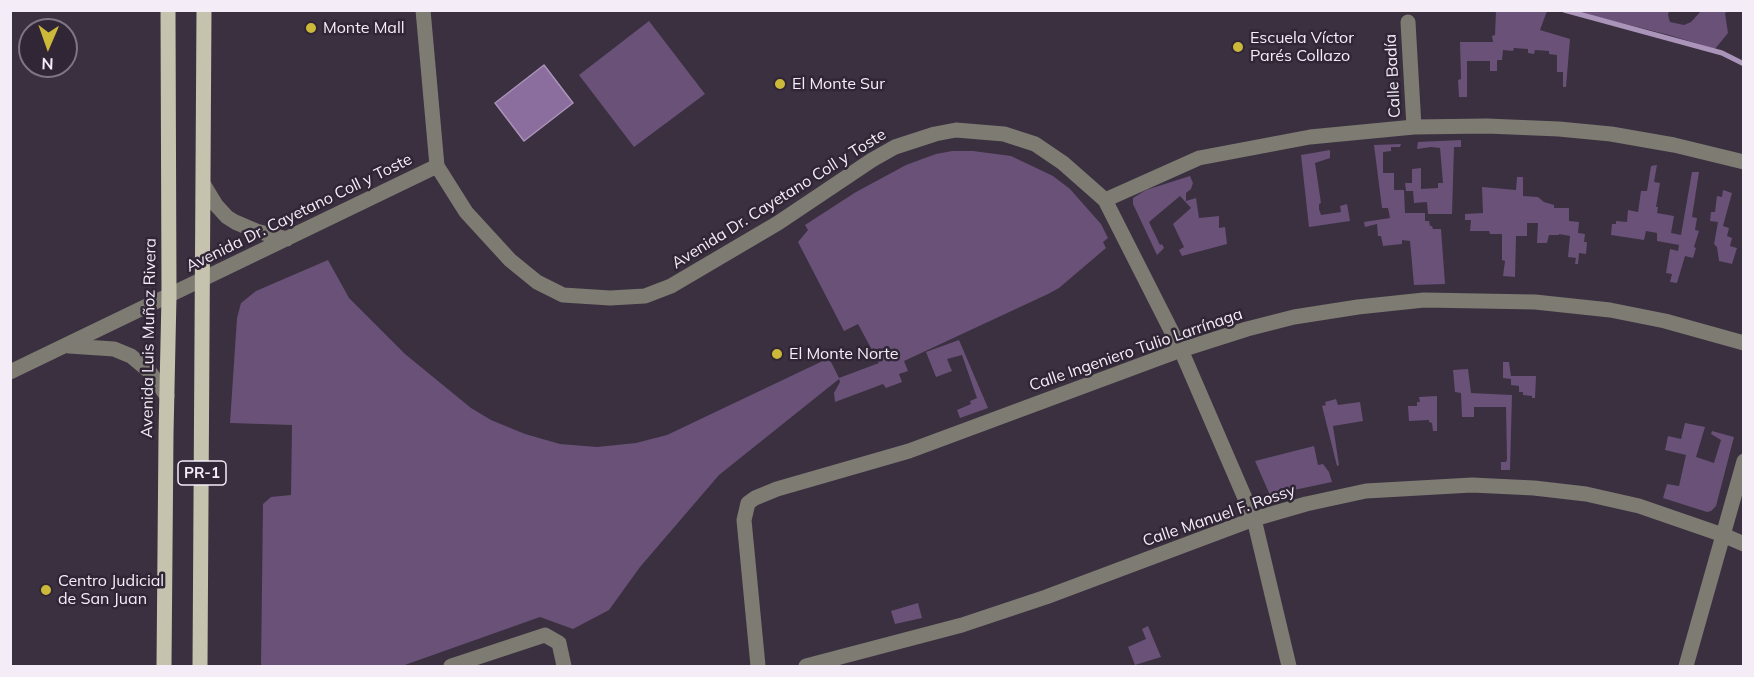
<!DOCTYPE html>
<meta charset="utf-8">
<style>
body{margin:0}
#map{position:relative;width:1754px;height:677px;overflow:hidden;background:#3a3040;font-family:Mulish,sans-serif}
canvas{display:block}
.frame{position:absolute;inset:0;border:12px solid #f4edf8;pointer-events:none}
.north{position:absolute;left:18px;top:18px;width:60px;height:60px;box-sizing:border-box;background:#302636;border:2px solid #7e7684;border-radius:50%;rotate:182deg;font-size:16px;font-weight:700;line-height:24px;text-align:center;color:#f4edf8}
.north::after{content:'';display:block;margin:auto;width:21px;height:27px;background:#ccb939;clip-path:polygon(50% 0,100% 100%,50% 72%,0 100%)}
</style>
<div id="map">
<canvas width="1754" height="677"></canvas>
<div class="frame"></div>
<div class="north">N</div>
</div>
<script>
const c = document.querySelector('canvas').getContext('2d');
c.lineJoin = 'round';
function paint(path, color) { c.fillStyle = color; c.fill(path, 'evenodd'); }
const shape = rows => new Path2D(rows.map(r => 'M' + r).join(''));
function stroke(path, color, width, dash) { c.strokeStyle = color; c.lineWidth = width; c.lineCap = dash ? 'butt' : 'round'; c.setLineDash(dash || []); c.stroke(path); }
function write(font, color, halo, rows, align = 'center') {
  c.font = font + ' Mulish,sans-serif'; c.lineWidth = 5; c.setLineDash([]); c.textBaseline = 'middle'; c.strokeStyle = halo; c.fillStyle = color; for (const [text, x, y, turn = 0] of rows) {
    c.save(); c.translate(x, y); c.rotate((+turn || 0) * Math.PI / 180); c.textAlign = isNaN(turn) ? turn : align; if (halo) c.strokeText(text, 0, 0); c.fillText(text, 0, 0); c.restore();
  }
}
paint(shape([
 [1496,11,1547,11,1540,30,1570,39,1566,87,1563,87,1563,72,1557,72,1557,55,1549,54,1549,51,1535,50,1534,54,1528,53,1528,49,1514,48,1513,51,1503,50,1502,60,1497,60,1497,71,1490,71,1490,61,1467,61,1467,97,1459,97,1458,80,1461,79,1460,42,1493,42,1492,36,1495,35],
 [1574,11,1669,11,1668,15,1670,22,1684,25,1691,22,1701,11,1729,11,1725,13,1728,33,1715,49,1669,35],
 [649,21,705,94,634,147,579,75],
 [1461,140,1461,147,1454,147,1452,214,1428,214,1427,202,1414,203,1413,191,1406,191,1405,183,1412,183,1412,169,1421,168,1421,189,1438,188,1438,183,1443,183,1440,148,1431,147,1417,149,1418,142],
 [1401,144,1400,147,1391,147,1391,151,1383,152,1383,173,1394,173,1394,190,1404,190,1405,213,1425,213,1425,221,1429,221,1430,226,1432,226,1433,229,1441,229,1445,284,1414,285,1410,241,1402,240,1402,244,1383,246,1381,236,1378,236,1377,224,1365,227,1364,222,1390,218,1388,208,1382,208,1374,145],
 [1330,150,1330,158,1315,163,1321,203,1319,204,1319,209,1321,215,1341,212,1340,206,1347,204,1350,221,1309,227,1301,155],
 [952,151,973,151,1011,156,1053,176,1070,189,1101,224,1108,238,1103,242,1106,248,1059,288,1048,294,904,361,908,371,899,374,902,382,886,388,883,384,835,402,834,393,840,382,839,379,719,475,640,567,609,610,573,629,540,617,402,666,261,666,263,504,271,497,291,495,292,425,230,423,237,318,241,303,256,291,328,260,349,298,405,354,471,408,491,420,525,434,560,444,597,447,636,443,667,435,829,358,839,378,879,363,858,324,844,331,798,242,808,230,805,225,856,192,906,165,936,154],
 [1657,165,1654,182,1660,183,1656,207,1658,207,1657,213,1674,216,1671,233,1681,235,1692,172,1699,172,1692,217,1697,218,1695,230,1699,231,1694,247,1696,248,1693,258,1685,256,1677,283,1670,282,1672,274,1666,273,1670,249,1678,251,1679,245,1657,241,1657,233,1646,231,1644,240,1611,235,1612,224,1616,224,1616,221,1627,222,1628,210,1638,212,1641,191,1647,191,1651,166],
 [1190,176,1193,183,1191,189,1186,193,1186,201,1196,198,1199,218,1219,216,1219,228,1225,227,1227,244,1182,256,1179,250,1184,247,1173,224,1191,208,1180,196,1149,222,1160,245,1162,244,1164,248,1157,255,1133,204,1133,198,1146,190],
 [1517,177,1523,177,1523,196,1538,197,1544,202,1554,205,1554,208,1569,208,1569,221,1579,222,1578,233,1585,234,1584,242,1587,242,1586,254,1579,253,1578,264,1575,264,1576,258,1568,257,1570,236,1559,234,1559,235,1549,235,1547,243,1537,243,1538,223,1527,223,1527,236,1516,236,1515,277,1503,276,1505,261,1502,260,1502,234,1490,234,1489,231,1470,231,1471,220,1465,220,1465,214,1483,213,1482,187,1516,190],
 [1723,190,1732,193,1723,226,1729,228,1727,236,1732,238,1730,246,1737,248,1732,264,1719,261,1717,247,1714,244,1718,222,1710,221,1711,212,1715,212,1717,196,1722,197],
 [959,340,988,408,960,418,957,410,971,404,970,401,977,398,962,355,947,359,952,371,936,377,926,352],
 [1503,362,1509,362,1511,376,1536,376,1535,398,1532,398,1532,396,1523,395,1523,392,1519,392,1519,386,1511,385,1511,379,1503,378],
 [1468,369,1471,393,1512,395,1510,470,1501,470,1501,462,1506,462,1507,459,1506,407,1474,407,1474,417,1462,417,1461,393,1455,392,1453,370],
 [1437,396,1437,431,1433,431,1432,423,1429,422,1429,420,1409,421,1408,406,1417,406,1417,402,1420,402,1419,397],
 [1336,399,1338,405,1360,402,1363,421,1333,426,1339,465,1337,466,1322,406,1326,405,1325,402],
 [1685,423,1705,427,1696,457,1714,463,1721,440,1711,434,1712,431,1734,437,1716,506,1711,511,1707,512,1663,498,1667,484,1679,486,1686,455,1665,450,1668,436,1681,439],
 [1314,446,1318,465,1323,464,1329,472,1332,482,1270,495,1255,461],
 [918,603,922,618,895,624,891,611],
 [1148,626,1161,657,1135,665,1128,647,1146,639,1142,629]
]), '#695178');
const water = shape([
 [544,65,573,103,524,141,495,103,544,65]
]);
paint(water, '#8b6e9e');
stroke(water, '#aa94b9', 1.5);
stroke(shape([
 [1564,10,1722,53,1744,64]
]), '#aa94b9', 5);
stroke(shape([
 [423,10,437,166,466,212,510,260,537,282,563,295,610,298,645,296,671,286,778,223,872,160,895,147,935,134,956,130,1004,134,1035,144,1063,163,1105,200,1181,350,1254,519,1289,666],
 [1408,22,1414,127],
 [204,185,216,205,227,217,235,222,256,231,287,239],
 [1105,200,1199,158,1310,137,1414,127,1487,126,1559,129,1611,134,1674,145,1744,162],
 [69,346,114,349,131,356,149,371,167,396],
 [10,372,437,166],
 [451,666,545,635,559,643,564,666],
 [758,666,744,520,748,503,755,498,777,489,909,451,1181,350,1247,329,1294,317,1358,307,1424,300,1535,302,1610,310,1665,321,1744,343],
 [806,666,962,625,1046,597,1254,519,1306,504,1366,491,1472,485,1534,488,1586,494,1639,506,1723,535,1744,544],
 [1686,666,1744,461]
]), '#7d7b72', 15);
stroke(shape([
 [164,666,166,434,169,297,168,10],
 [200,666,204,10]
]), '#c5c2ae', 15);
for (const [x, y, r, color] of [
 [311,28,6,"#ccb939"],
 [1238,47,6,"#ccb939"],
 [780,84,6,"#ccb939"],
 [777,354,6,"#ccb939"],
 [46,590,6,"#ccb939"]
]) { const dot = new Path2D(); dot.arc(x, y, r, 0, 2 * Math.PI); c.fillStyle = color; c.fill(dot); stroke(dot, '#302636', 2); }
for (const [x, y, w] of [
 [202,473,48]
]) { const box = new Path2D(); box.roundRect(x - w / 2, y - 12, w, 24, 4.5); c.fillStyle = '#302636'; c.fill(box); stroke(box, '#f4edf8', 1.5); }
write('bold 15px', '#f4edf8', null, [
 ["PR-1",202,473]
]);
write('16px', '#f4edf8', '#302636', [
 ["Monte Mall",323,28],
 ["Escuela Víctor",1250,38],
 ["Parés Collazo",1250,56],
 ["El Monte Sur",792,84],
 ["El Monte Norte",789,354],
 ["Centro Judicial",58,581],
 ["de San Juan",58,599]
], 'left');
write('16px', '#f4edf8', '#302636', [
 ["Calle Badía",1393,76,-93],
 ["Avenida Dr. Cayetano Coll y Toste",779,199,-32],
 ["Avenida Dr. Cayetano Coll y Toste",299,213,-26],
 ["Avenida Luis Muñoz Rivera",149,338,-89],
 ["Calle Ingeniero Tulio Larrínaga",1136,350,-19],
 ["Calle Manuel F. Rossy",1219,516,-19]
]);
</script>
